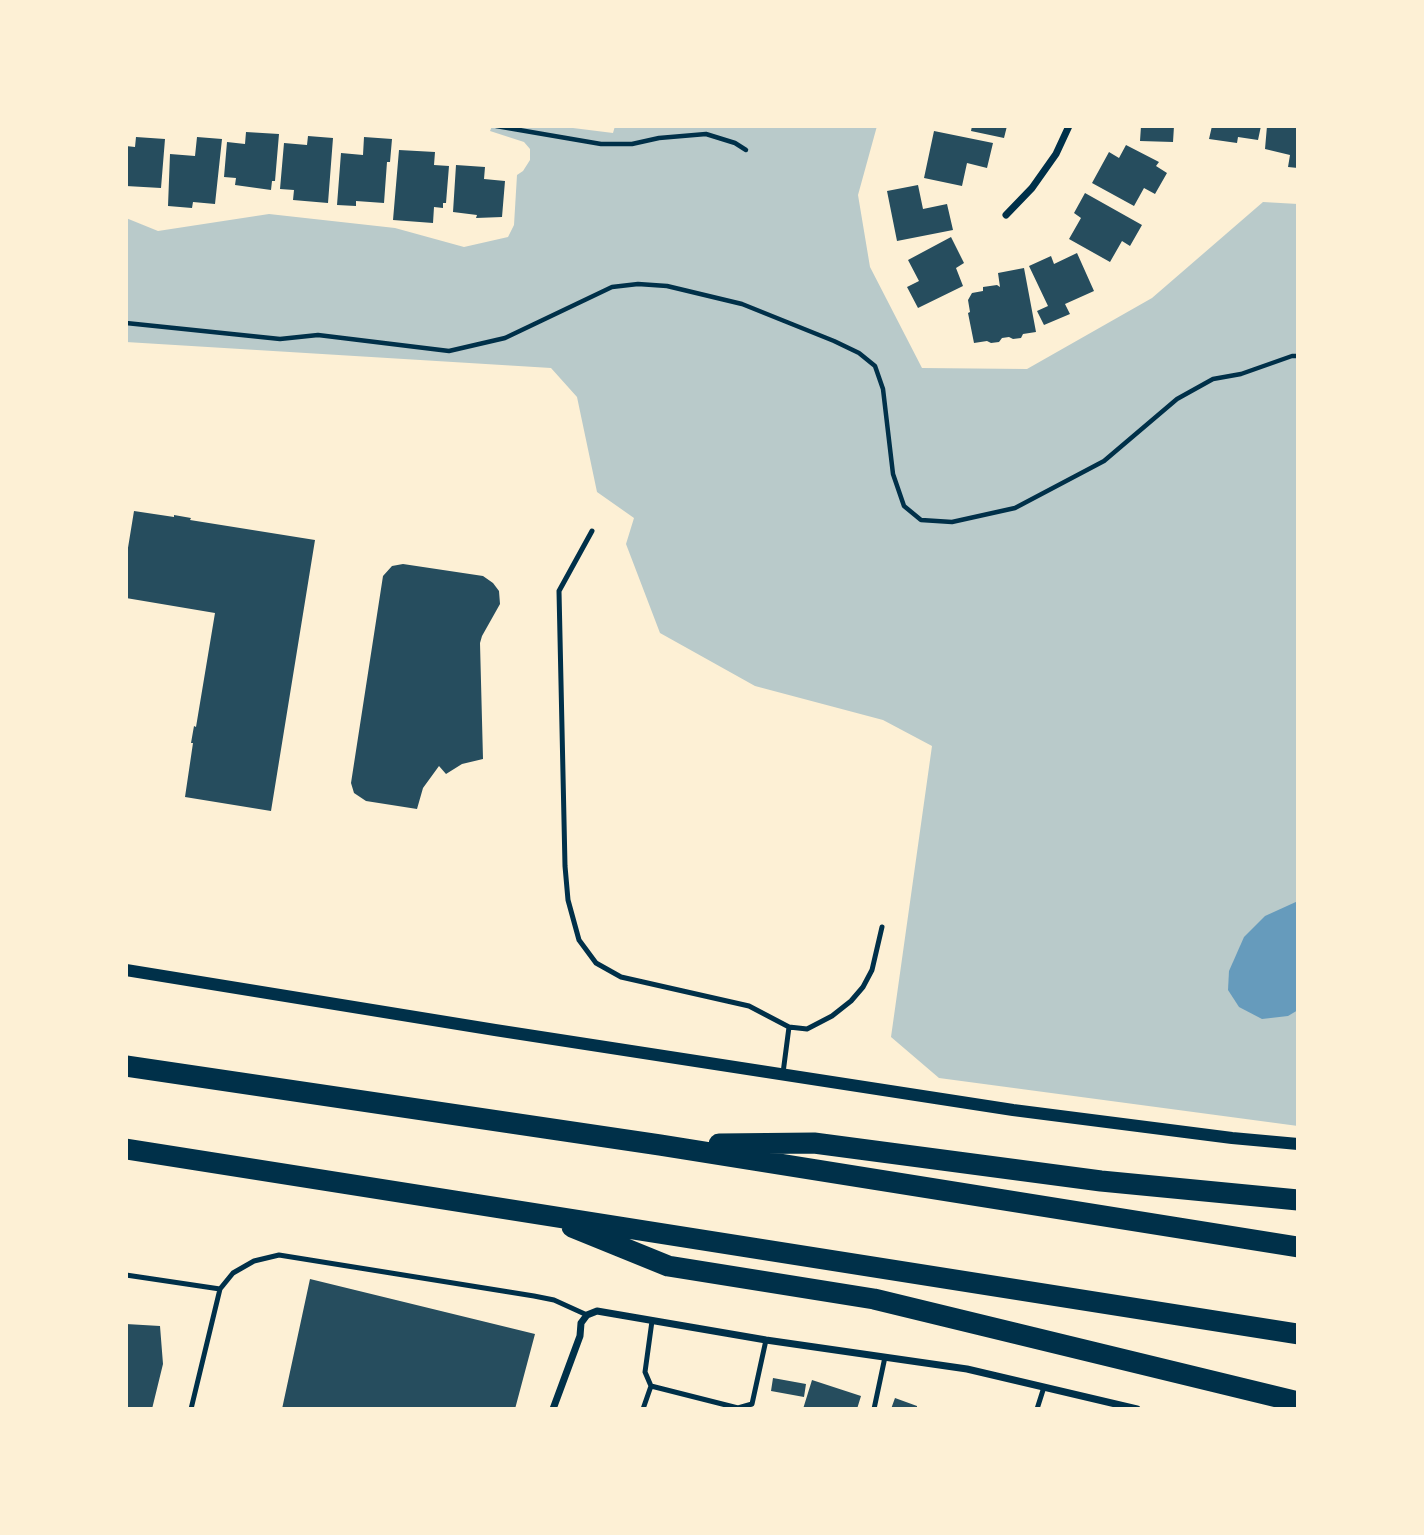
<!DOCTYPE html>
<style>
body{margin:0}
#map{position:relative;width:1424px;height:1535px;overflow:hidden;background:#fdf0d5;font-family:Arial,sans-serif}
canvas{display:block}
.frame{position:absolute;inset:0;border:128px solid #fdf0d5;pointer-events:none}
</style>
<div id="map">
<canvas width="1424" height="1535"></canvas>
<div class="frame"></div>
</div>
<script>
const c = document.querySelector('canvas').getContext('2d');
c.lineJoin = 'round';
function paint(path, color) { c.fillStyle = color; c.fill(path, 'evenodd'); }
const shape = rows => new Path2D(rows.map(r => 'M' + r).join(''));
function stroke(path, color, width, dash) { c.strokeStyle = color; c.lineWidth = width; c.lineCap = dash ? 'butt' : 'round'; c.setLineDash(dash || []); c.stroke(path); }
paint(shape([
 [492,126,557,126,613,133,615,126,877,126,858,195,870,267,922,368,1027,369,1152,298,1263,202,1298,204,1298,1126,939,1078,891,1037,932,746,883,720,755,686,660,633,626,544,634,518,597,492,577,397,551,368,126,342,126,218,158,231,269,214,395,228,464,247,508,237,514,225,517,175,523,171,530,160,530,149,524,142,490,131]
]), '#b9caca');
paint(shape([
 [1298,901,1298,1010,1288,1016,1262,1019,1239,1007,1228,990,1229,971,1244,937,1265,916]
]), '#669bbc');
paint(shape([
 [972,126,1007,126,1004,138,971,131],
 [1141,126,1174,126,1173,142,1140,141],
 [1212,126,1261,126,1258,140,1238,137,1237,143,1209,139],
 [1267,126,1298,126,1298,168,1288,167,1290,155,1265,149],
 [934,131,993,143,987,168,967,163,962,186,924,178],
 [246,132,279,134,275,181,272,181,271,190,235,185,236,178,224,177,227,142,245,144],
 [308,136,333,138,328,203,293,200,294,190,280,189,284,143,307,145],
 [136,137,165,139,161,188,126,186,126,146,135,147],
 [197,137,222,139,215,204,193,202,192,208,168,206,170,154,195,156],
 [364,137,392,139,390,162,387,162,384,203,356,201,356,206,337,205,341,153,363,155],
 [1126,145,1159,162,1156,166,1167,173,1155,194,1144,188,1134,206,1092,183,1109,152,1119,158],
 [399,150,435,152,434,165,449,166,446,203,443,203,443,208,434,207,433,223,393,220],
 [456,165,485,167,484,179,505,181,502,217,476,218,477,215,453,212],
 [918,185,923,209,947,204,953,230,897,241,887,191],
 [1085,193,1142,225,1130,246,1122,241,1110,262,1069,239,1081,218,1074,213],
 [951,237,964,263,956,268,963,286,918,308,907,287,919,281,908,260],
 [1077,253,1094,291,1065,304,1070,314,1044,325,1037,311,1048,306,1029,266,1051,256,1054,264],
 [1024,268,1036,332,1023,334,1021,338,1013,339,1009,337,1002,338,999,342,991,343,987,341,974,343,968,313,970,312,968,300,972,293,983,291,983,287,997,285,1000,287,998,273],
 [134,511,174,517,174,515,191,518,190,520,315,540,271,811,185,797,193,743,191,743,194,726,196,727,215,613,126,598,126,560],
 [403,564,483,576,493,583,499,591,500,604,482,636,480,643,483,759,462,764,446,774,439,766,423,788,417,809,366,801,354,793,351,783,383,576,392,566],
 [310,1279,535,1334,515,1409,282,1409],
 [126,1324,160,1326,163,1364,152,1409,126,1409],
 [773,1378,806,1384,804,1397,771,1391],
 [812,1380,861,1396,857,1409,803,1409],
 [895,1398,917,1406,917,1409,891,1409]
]), '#264d5e');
stroke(shape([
 [496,126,601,144,632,144,659,138,706,134,735,143,746,150],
 [126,323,280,339,318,335,449,351,505,338,612,287,638,284,667,286,742,304,834,341,859,353,875,366,883,389,893,474,904,506,921,520,952,522,1015,508,1104,461,1177,399,1213,379,1241,374,1292,356,1298,356]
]), '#003049', 4.5);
stroke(shape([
 [592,531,559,591,565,866,568,900,579,940,596,963,621,977,749,1006,789,1027,807,1029,832,1016,851,1001,863,987,872,970,882,927],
 [783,1073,789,1027],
 [126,1275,220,1289,191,1409],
 [220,1289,233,1273,254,1261,279,1255,534,1296,554,1300,587,1315],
 [652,1321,645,1372,651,1386,738,1408,752,1404,766,1340],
 [643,1409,651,1386],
 [874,1409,885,1357],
 [1037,1409,1044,1387]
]), '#003049', 5);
stroke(shape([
 [1006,215,1032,188,1056,154,1069,126],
 [553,1409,580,1336,581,1323,587,1315,597,1311,766,1340,967,1369,1137,1409]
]), '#003049', 7);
stroke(shape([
 [126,970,495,1030,1013,1110,1232,1138,1298,1144]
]), '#003049', 12);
stroke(shape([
 [126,1066,660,1145,1298,1247],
 [719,1144,814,1143,1101,1181,1298,1200],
 [126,1149,1298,1334],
 [572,1227,668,1266,874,1299,1298,1402]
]), '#003049', 21);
</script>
